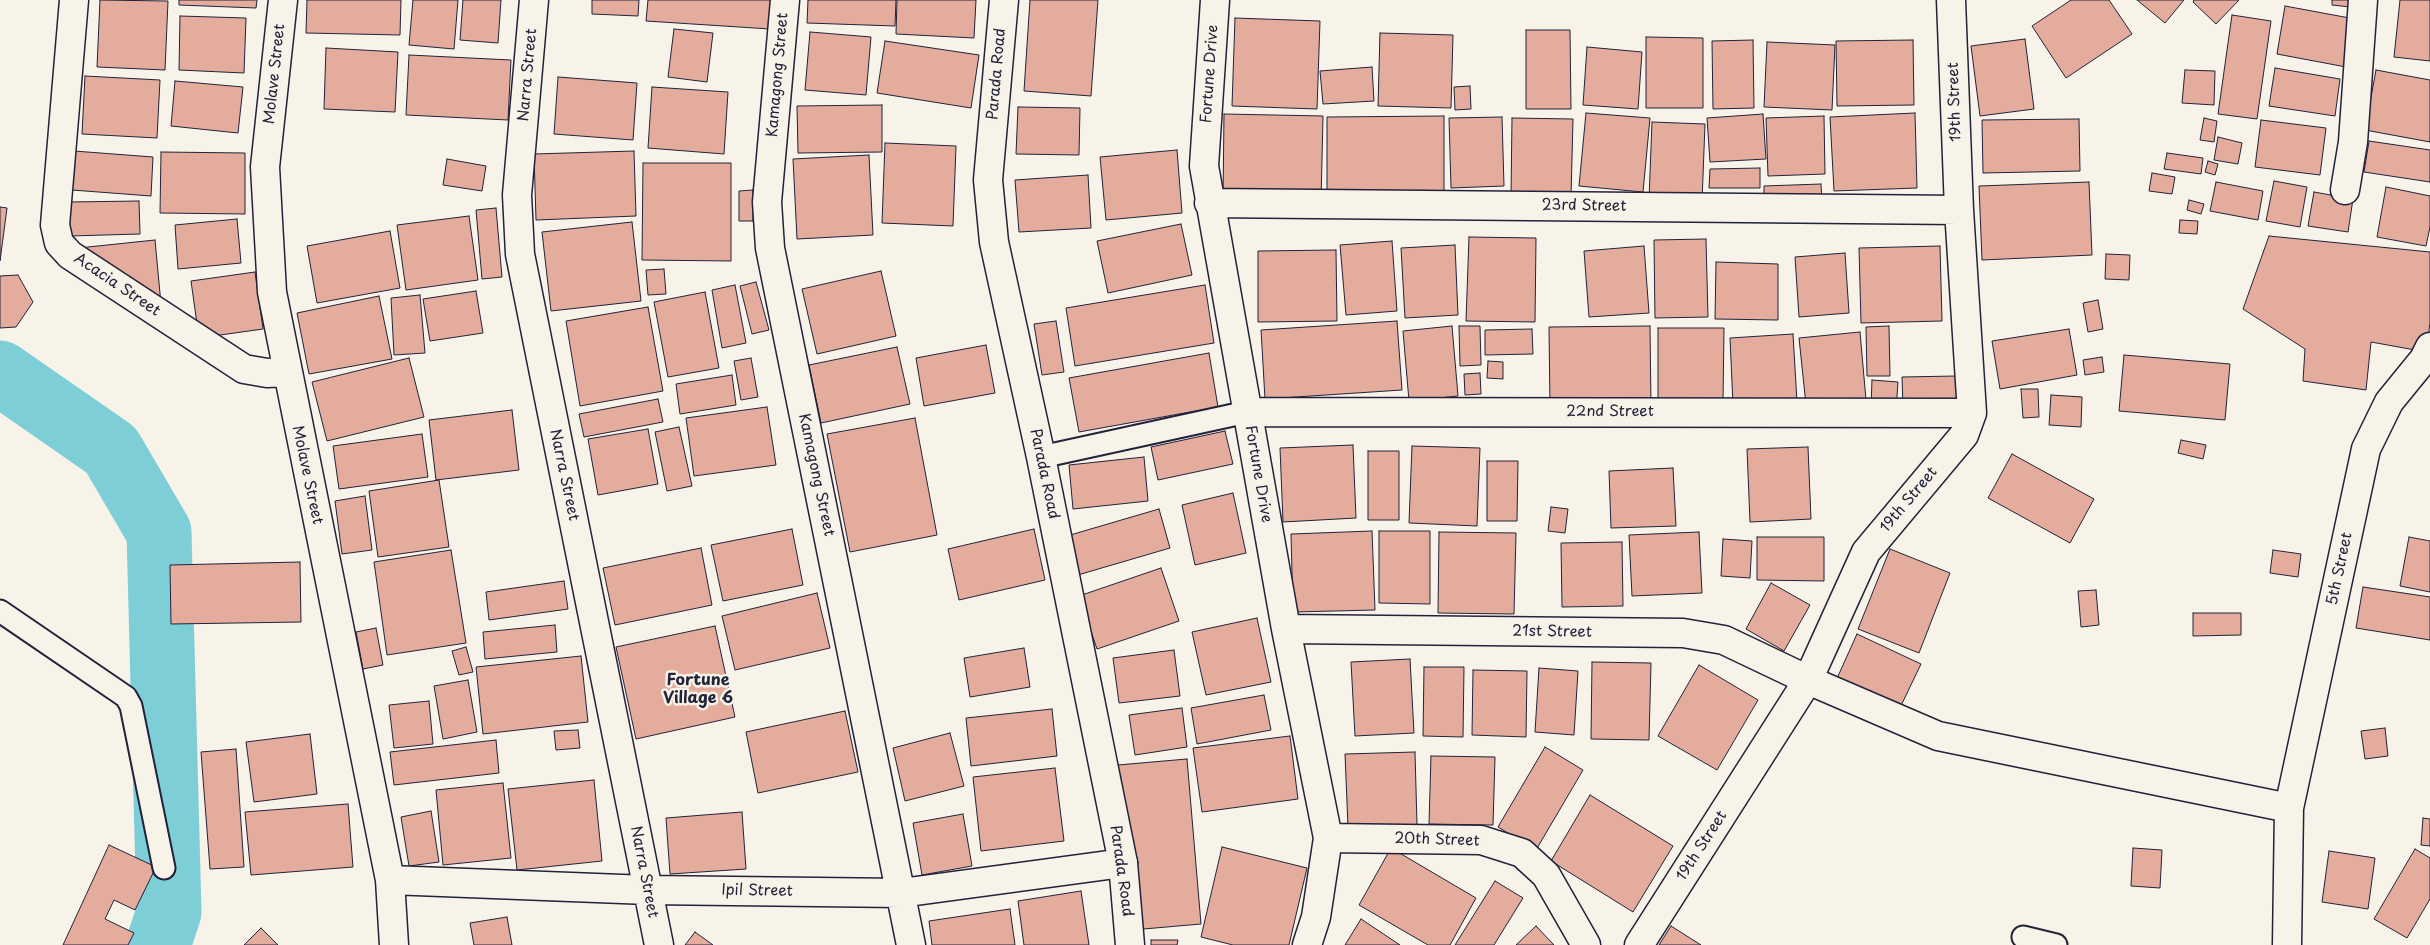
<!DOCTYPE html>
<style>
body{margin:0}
canvas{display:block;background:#f7f3e8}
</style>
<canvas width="2430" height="945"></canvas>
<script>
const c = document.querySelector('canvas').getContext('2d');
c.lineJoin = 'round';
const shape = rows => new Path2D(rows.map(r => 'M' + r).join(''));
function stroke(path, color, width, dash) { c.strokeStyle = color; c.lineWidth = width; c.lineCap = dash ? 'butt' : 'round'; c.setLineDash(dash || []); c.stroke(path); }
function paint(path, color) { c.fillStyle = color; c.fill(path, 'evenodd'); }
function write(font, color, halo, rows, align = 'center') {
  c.font = font + ' "Playpen Sans",sans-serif'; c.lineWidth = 5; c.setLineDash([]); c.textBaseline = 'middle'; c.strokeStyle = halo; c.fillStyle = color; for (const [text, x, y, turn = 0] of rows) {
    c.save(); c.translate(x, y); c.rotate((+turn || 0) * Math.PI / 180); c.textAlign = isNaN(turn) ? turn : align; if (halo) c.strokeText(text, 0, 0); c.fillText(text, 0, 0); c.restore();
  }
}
stroke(shape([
 [0,373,111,450,159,532,169,912,158,945]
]), '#7eced8', 65);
const building = shape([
 [100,0,168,1,165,70,97,67,100,0],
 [179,0,257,0,256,8,179,5,179,0],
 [307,0,401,0,400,35,306,33,307,0],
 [413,0,458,0,454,49,409,45,413,0],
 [463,0,501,0,498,43,460,40,463,0],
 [592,0,639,0,638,16,592,14,592,0],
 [648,0,772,0,770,29,646,21,648,0],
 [808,0,896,0,895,26,807,23,808,0],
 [897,0,976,0,974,38,896,34,897,0],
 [1030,0,1098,0,1091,96,1024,91,1030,0],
 [2071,0,2109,0,2132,34,2066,78,2032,26,2071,0],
 [2137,0,2184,0,2165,23,2137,0],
 [2194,0,2239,0,2216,24,2193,2,2194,0],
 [2332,0,2360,0,2359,8,2332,5,2332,0],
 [2400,0,2430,0,2430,61,2394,57,2400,0],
 [2285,6,2355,19,2346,67,2277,54,2285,6],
 [2232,15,2271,21,2257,119,2218,114,2232,15],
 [180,16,246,18,244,73,179,70,180,16],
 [1235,18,1320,21,1317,109,1232,106,1235,18],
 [674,29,713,33,707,82,668,77,674,29],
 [1526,30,1570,30,1571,109,1526,109,1526,30],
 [810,32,871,37,866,95,805,90,810,32],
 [1380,33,1453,35,1451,108,1378,106,1380,33],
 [1646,37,1703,38,1703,108,1646,108,1646,37],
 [2025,39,2034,109,1980,116,1971,46,2025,39],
 [1753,40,1754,108,1713,109,1712,41,1753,40],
 [1913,40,1914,105,1837,106,1836,41,1913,40],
 [885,41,979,55,971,108,877,93,885,41],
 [1767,42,1835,45,1832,110,1764,107,1767,42],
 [1587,47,1642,52,1638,109,1583,105,1587,47],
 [326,48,398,52,395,112,324,109,326,48],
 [409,55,511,60,508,120,406,115,409,55],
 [1372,67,1374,101,1323,104,1320,71,1372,67],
 [2275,68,2340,79,2335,116,2269,106,2275,68],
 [2185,70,2215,71,2214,105,2182,103,2185,70],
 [2376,70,2430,80,2430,142,2365,130,2376,70],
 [85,76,160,80,157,138,82,134,85,76],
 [558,77,637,83,633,140,554,134,558,77],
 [175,81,243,87,238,133,171,126,175,81],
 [1470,86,1471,109,1455,110,1454,87,1470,86],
 [652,87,728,92,724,154,648,148,652,87],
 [882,105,882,152,798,153,797,106,882,105],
 [1018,107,1080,108,1079,155,1016,154,1018,107],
 [1586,113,1650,118,1643,192,1579,186,1586,113],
 [1915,113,1917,188,1834,191,1830,117,1915,113],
 [1224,114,1323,116,1321,202,1223,200,1224,114],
 [1763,114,1766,159,1710,162,1707,118,1763,114],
 [1444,116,1444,193,1327,193,1327,117,1444,116],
 [1824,116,1825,174,1768,176,1766,118,1824,116],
 [1502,117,1504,186,1451,188,1449,118,1502,117],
 [1512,118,1573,119,1571,197,1511,196,1512,118],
 [2204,118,2217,121,2214,142,2200,140,2204,118],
 [2079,119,2080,171,1983,173,1982,120,2079,119],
 [2261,120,2326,128,2320,175,2255,167,2261,120],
 [1652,122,1705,124,1702,202,1649,200,1652,122],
 [2218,137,2242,143,2238,164,2214,160,2218,137],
 [2369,141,2430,150,2430,182,2364,172,2369,141],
 [885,143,956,146,953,226,882,223,885,143],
 [1177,150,1182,213,1106,220,1100,157,1177,150],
 [74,151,153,157,151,196,72,190,74,151],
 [634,151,636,216,536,220,534,154,634,151],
 [161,152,245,153,245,214,160,213,161,152],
 [2167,153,2203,158,2201,174,2164,169,2167,153],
 [869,155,873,235,797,239,793,159,869,155],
 [447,159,486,166,482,191,443,185,447,159],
 [2208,161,2218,164,2215,175,2205,172,2208,161],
 [643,163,731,163,731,261,642,260,643,163],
 [1760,168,1760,188,1709,188,1710,169,1760,168],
 [2152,173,2175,177,2172,194,2149,191,2152,173],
 [1088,175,1091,228,1019,232,1015,180,1088,175],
 [2274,181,2307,187,2300,227,2266,221,2274,181],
 [2089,182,2092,255,1982,260,1979,186,2089,182],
 [2216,182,2263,191,2258,220,2210,211,2216,182],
 [1821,184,1822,201,1764,204,1764,186,1821,184],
 [2386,187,2430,196,2430,227,2426,246,2377,237,2386,187],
 [753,190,753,221,739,221,739,191,753,190],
 [2314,192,2353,199,2348,232,2308,226,2314,192],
 [2189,200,2204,204,2201,214,2187,210,2189,200],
 [139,201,140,234,70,236,69,202,139,201],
 [0,207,7,208,0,261,0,207],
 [496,208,502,277,482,279,476,210,496,208],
 [469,216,478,280,406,290,397,225,469,216],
 [237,219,241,263,178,269,175,225,237,219],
 [2180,220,2198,221,2197,234,2179,233,2180,220],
 [632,222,641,301,551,311,542,232,632,222],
 [1181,224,1192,275,1108,293,1097,241,1181,224],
 [390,231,400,288,317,303,307,246,390,231],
 [2269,236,2430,252,2430,323,2426,352,2371,342,2366,390,2303,381,2305,349,2243,309,2269,236],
 [1469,237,1536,238,1535,322,1466,321,1469,237],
 [1706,239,1708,317,1655,318,1654,240,1706,239],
 [155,240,161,304,69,249,155,240],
 [1392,241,1397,311,1346,315,1340,245,1392,241],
 [1455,245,1458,315,1405,318,1401,248,1455,245],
 [1644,246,1649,313,1589,317,1584,251,1644,246],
 [1940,246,1942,321,1861,323,1859,248,1940,246],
 [1336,250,1337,321,1258,322,1258,251,1336,250],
 [1845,253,1849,313,1799,317,1795,257,1845,253],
 [2106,254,2130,255,2129,280,2105,279,2106,254],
 [1716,262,1778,264,1778,320,1715,319,1716,262],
 [664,269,666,294,648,295,646,270,664,269],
 [881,271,896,336,817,354,802,289,881,271],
 [255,272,263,329,199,338,191,281,255,272],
 [18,275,33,302,16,327,0,328,0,276,18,275],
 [756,282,769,330,752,334,740,286,756,282],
 [735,285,746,343,722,348,712,290,735,285],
 [1205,285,1214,343,1075,366,1066,308,1205,285],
 [476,291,483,333,430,341,423,299,476,291],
 [705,292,719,368,668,377,654,302,705,292],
 [420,295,425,353,394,355,391,298,420,295],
 [379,296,392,359,309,374,297,313,379,296],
 [2098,300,2103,329,2088,332,2083,303,2098,300],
 [648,307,663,391,580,406,566,321,648,307],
 [1056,321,1064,372,1042,375,1034,324,1056,321],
 [1397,321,1402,390,1265,399,1261,330,1397,321],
 [1452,326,1458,396,1409,401,1403,331,1452,326],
 [1459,326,1480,326,1481,365,1460,366,1459,326],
 [1650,326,1651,406,1550,407,1549,327,1650,326],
 [1889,326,1890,376,1867,376,1866,327,1889,326],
 [1658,328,1724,328,1723,401,1658,401,1658,328],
 [1532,329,1533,354,1485,355,1485,330,1532,329],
 [2069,329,2077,375,2000,389,1992,341,2069,329],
 [1860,332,1866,400,1806,405,1799,338,1860,332],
 [1793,334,1797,402,1733,405,1730,338,1793,334],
 [986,345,995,393,924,406,916,358,986,345],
 [897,347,910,404,821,423,809,365,897,347],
 [1209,353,1218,407,1079,432,1069,378,1209,353],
 [2124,355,2230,364,2225,420,2119,411,2124,355],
 [2102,357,2104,372,2085,375,2083,360,2102,357],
 [409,358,424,417,327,441,312,382,409,358],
 [751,358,758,397,741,400,734,361,751,358],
 [1488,361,1503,362,1503,379,1487,378,1488,361],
 [1480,373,1481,394,1465,395,1464,374,1480,373],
 [732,375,736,405,680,414,676,384,732,375],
 [1956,376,1957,407,1903,409,1902,377,1956,376],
 [1872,380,1898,382,1896,410,1871,408,1872,380],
 [2021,389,2038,389,2039,417,2023,418,2021,389],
 [2051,395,2082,397,2081,427,2049,425,2051,395],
 [658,399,663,422,584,437,579,414,658,399],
 [767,407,776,465,694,476,686,418,767,407],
 [512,410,519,470,436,480,429,420,512,410],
 [915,418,937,535,850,552,827,434,915,418],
 [679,427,692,486,667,491,655,432,679,427],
 [648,429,658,484,598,495,588,439,648,429],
 [1225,431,1233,464,1158,480,1151,447,1225,431],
 [422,434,428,477,339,489,333,446,422,434],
 [2181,440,2206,445,2203,459,2178,453,2181,440],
 [1353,445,1356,518,1283,522,1280,448,1353,445],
 [1412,446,1480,448,1477,526,1409,523,1412,446],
 [1808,447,1811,519,1750,522,1747,449,1808,447],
 [1368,451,1399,451,1399,520,1368,520,1368,451],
 [2012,454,2094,499,2070,543,1988,498,2012,454],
 [1144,457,1148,501,1073,509,1069,465,1144,457],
 [1487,461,1518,461,1517,521,1487,521,1487,461],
 [1673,468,1676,526,1611,528,1609,471,1673,468],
 [439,480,449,547,378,557,369,491,439,480],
 [1233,493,1246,553,1195,565,1182,505,1233,493],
 [365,496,372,550,342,554,335,501,365,496],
 [1551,507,1568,509,1565,533,1548,531,1551,507],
 [1159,509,1170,548,1071,577,1060,538,1159,509],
 [792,529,803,585,723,601,711,545,792,529],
 [1034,529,1045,580,959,600,948,549,1034,529],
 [1372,531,1375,610,1293,612,1291,534,1372,531],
 [1379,531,1430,531,1430,604,1379,603,1379,531],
 [1439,532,1516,533,1514,614,1438,613,1439,532],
 [1699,532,1702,593,1632,596,1629,535,1699,532],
 [1757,537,1824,537,1824,581,1757,580,1757,537],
 [2409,537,2430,541,2430,592,2400,586,2409,537],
 [1723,539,1752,541,1750,578,1721,576,1723,539],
 [1622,542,1623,606,1562,607,1561,543,1622,542],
 [701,548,712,605,615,625,603,568,701,548],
 [1890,549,1950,573,1919,653,1858,629,1890,549],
 [451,550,466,643,387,655,374,562,451,550],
 [2273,550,2301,554,2298,577,2270,573,2273,550],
 [300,562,301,622,171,624,170,565,300,562],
 [1161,568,1179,621,1097,649,1079,596,1161,568],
 [564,581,568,609,489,620,486,592,564,581],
 [1771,583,1810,605,1784,651,1746,629,1771,583],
 [2363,587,2430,597,2430,640,2356,628,2363,587],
 [2096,590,2099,625,2081,627,2078,591,2096,590],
 [817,593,830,648,735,670,722,616,817,593],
 [2193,613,2241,613,2241,635,2193,636,2193,613],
 [1257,618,1271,682,1206,695,1192,632,1257,618],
 [555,625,557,652,485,659,483,632,555,625],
 [715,626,735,717,636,739,616,647,715,626],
 [376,628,383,665,363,669,356,632,376,628],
 [1857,634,1921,664,1897,714,1834,685,1857,634],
 [466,647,473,672,459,675,452,651,466,647],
 [1024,648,1030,687,970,697,964,658,1024,648],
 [1174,650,1180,696,1119,703,1113,658,1174,650],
 [581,656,588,722,483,734,476,667,581,656],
 [1410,659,1414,733,1355,736,1351,662,1410,659],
 [1592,662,1651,663,1649,740,1591,739,1592,662],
 [1699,665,1758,700,1717,770,1658,736,1699,665],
 [1424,667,1464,667,1463,737,1423,736,1424,667],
 [1539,668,1578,671,1574,735,1535,732,1539,668],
 [1473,670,1527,671,1526,737,1472,735,1473,670],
 [468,680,477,732,443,739,434,686,468,680],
 [1264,695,1271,730,1197,744,1191,708,1264,695],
 [429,701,433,744,394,748,389,705,429,701],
 [1182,708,1187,747,1135,755,1129,715,1182,708],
 [1052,709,1057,756,971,766,966,718,1052,709],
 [845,711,858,772,758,793,746,732,845,711],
 [2385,728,2388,756,2365,759,2361,731,2385,728],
 [578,730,580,748,556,750,554,731,578,730],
 [950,733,964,786,905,801,893,748,950,733],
 [310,734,317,794,254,802,246,742,310,734],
 [1290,736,1298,799,1202,812,1193,748,1290,736],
 [496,740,499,773,394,785,390,752,496,740],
 [1545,747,1583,770,1536,850,1498,827,1545,747],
 [236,749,244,867,210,869,201,752,236,749],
 [1415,752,1417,825,1348,827,1345,754,1415,752],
 [1431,756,1495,757,1493,825,1429,824,1431,756],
 [1187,759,1201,924,1132,930,1118,765,1187,759],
 [1055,768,1064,841,981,851,973,777,1055,768],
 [594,780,602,861,517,870,508,789,594,780],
 [503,783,511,858,443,865,436,790,503,783],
 [1590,795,1673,846,1633,912,1551,861,1590,795],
 [348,804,353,867,251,875,245,812,348,804],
 [431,811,439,862,409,866,401,817,431,811],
 [742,812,746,869,670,874,666,818,742,812],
 [963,814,972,866,922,875,913,823,963,814],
 [2423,818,2430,819,2430,846,2421,845,2423,818],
 [109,845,156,867,135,910,114,900,105,919,134,933,128,945,63,945,109,845],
 [1222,847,1307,868,1289,945,1233,945,1201,937,1222,847],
 [1391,848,1476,898,1450,945,1428,945,1359,905,1391,848],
 [2133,848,2162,850,2160,888,2131,886,2133,848],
 [2415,849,2430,858,2430,899,2407,938,2374,919,2415,849],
 [2329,851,2375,858,2368,909,2322,902,2329,851],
 [1495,881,1523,898,1494,945,1455,945,1495,881],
 [1081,891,1089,945,1024,945,1018,901,1081,891],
 [1010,909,1015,945,932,945,929,921,1010,909],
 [507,917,512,945,474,945,470,923,507,917],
 [1361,919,1400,945,1345,945,1361,919],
 [1536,926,1554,945,1516,945,1536,926],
 [1671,926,1701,945,1659,945,1671,926],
 [261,928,278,945,244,945,261,928],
 [695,932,713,945,685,945,695,932],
 [1151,940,1178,940,1177,945,1151,945,1151,940]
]);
paint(building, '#e4ac9c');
stroke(building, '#22223b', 1);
const service = shape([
 [1041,457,1247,412],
 [0,611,126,697,131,706,164,868],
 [2023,937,2056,945]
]);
const minor = shape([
 [74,0,55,225,59,243,70,255,244,369,267,373,286,372],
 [283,0,265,167,272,292,390,880,394,945],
 [534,0,517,195,520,254,659,945],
 [785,0,767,202,770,248,911,945],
 [1215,0,1204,166,1286,629,1328,838,1316,917,1307,945],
 [2345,190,2353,142,2363,0],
 [1209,203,1959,210],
 [1247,412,1972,413],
 [1286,629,1683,633,1724,640,1808,680,1938,736,2289,808],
 [1328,838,1481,840,1522,853,1546,875,1586,945],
 [390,880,648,890,901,893,1123,863],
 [1639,945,1808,680,1866,552,1964,435,1972,413,1959,210,1951,0],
 [2287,945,2289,808,2366,449,2389,402,2424,359,2430,347]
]);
const tertiary = shape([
 [1004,0,988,180,994,242,1041,457,1123,863,1130,945]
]);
stroke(service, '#22223b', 25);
stroke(minor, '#22223b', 31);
stroke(tertiary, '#22223b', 31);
stroke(service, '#f7f3e8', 21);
stroke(minor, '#f7f3e8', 28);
stroke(tertiary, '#f7f3e8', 28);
write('15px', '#22223b', '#f7f3e8', [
 ["Molave Street",275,74,-84],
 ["Parada Road",997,74,-85],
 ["Fortune Drive",1210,74,-86],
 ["Narra Street",528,75,-85],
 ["Kamagong Street",778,75,-85],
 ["19th Street",1955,102,-92],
 ["23rd Street",1584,206,1],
 ["Acacia Street",117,285,34],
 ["22nd Street",1610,412],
 ["Parada Road",1044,474,78],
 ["Fortune Drive",1258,474,80],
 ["Molave Street",307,475,78],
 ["Narra Street",564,475,78],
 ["Kamagong Street",816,475,78],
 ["19th Street",1909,500,-50],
 ["5th Street",2340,569,-78],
 ["21st Street",1552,632,1],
 ["20th Street",1437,840,2],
 ["19th Street",1702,846,-57],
 ["Parada Road",1121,871,82],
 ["Narra Street",644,872,79],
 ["Ipil Street",757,891,1]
]);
write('bold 16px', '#22223b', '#f7f3e8', [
 ["Fortune",698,681],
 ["Village 6",698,699]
]);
</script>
